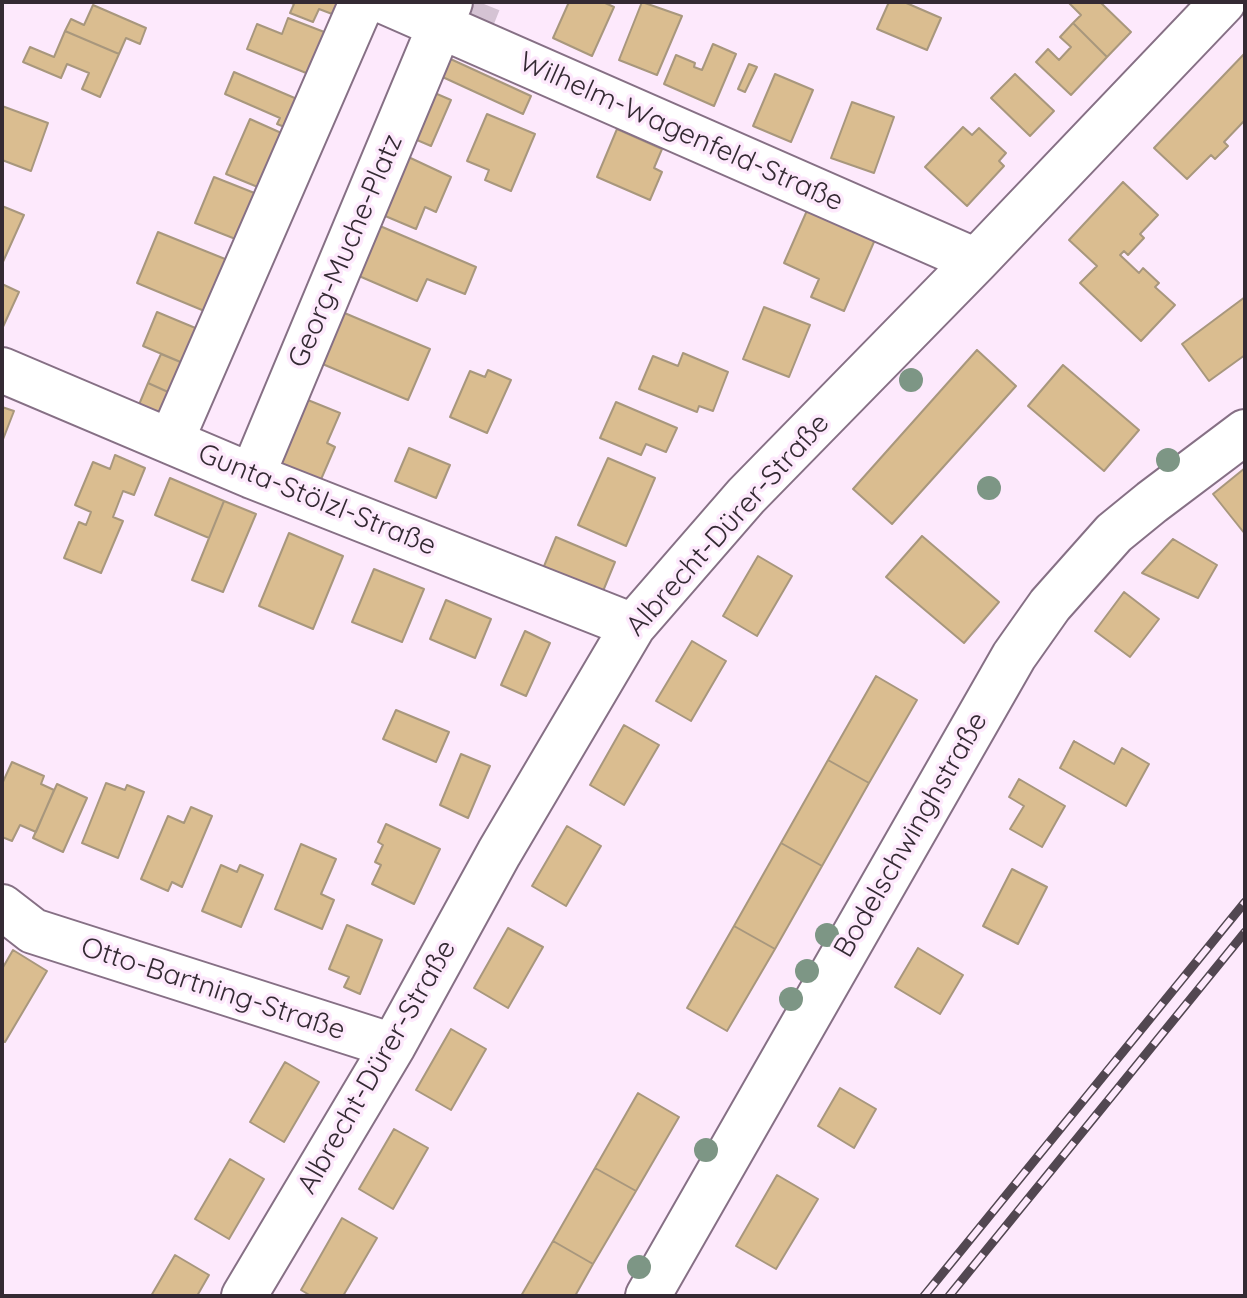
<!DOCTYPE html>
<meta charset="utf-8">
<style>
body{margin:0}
#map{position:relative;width:1247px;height:1298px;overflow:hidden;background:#fde9fc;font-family:Quicksand,sans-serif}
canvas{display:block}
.frame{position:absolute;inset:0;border:4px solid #342a33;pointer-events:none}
</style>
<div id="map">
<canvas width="1247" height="1298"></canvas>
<div class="frame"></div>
</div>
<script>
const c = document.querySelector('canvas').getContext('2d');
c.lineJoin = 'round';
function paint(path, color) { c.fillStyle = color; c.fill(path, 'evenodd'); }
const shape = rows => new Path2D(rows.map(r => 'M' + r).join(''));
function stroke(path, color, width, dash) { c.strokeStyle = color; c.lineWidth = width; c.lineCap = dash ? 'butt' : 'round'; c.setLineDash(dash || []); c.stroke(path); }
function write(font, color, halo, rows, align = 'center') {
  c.font = font + ' Quicksand,sans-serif'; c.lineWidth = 7; c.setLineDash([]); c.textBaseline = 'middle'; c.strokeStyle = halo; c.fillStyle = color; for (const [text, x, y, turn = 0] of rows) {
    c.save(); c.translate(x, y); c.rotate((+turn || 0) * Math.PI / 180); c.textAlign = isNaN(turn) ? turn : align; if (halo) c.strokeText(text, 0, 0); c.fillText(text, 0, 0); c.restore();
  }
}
const building = shape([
 [289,2,346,2,340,17,319,9,313,22,290,13,294,4,289,2],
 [569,2,603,2,614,7,592,56,553,38,569,2],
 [642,2,682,16,657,75,619,60,642,2],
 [889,2,904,2,941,18,927,50,877,29,889,2],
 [1068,2,1100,2,1131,32,1107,57,1073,23,1081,15,1068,2],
 [93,5,146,28,140,44,126,38,119,54,65,31,71,19,84,25,93,5],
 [288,18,332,35,316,77,247,49,257,24,282,34,288,18],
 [1073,23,1107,57,1071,95,1036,62,1048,49,1059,60,1071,47,1060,37,1073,23],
 [65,31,119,54,100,97,82,89,89,73,67,64,61,78,23,62,30,47,54,57,65,31],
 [713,44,736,54,714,106,664,84,676,55,695,63,694,67,702,70,713,44],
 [1245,53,1245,120,1224,142,1228,146,1215,159,1211,155,1187,179,1154,148,1245,53],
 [444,56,531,96,523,114,436,74,444,56],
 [749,64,757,67,745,92,738,89,749,64],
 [234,72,304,102,292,130,277,124,280,118,225,94,234,72],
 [775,74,813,90,791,142,753,126,775,74],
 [1015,74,1054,111,1030,136,991,98,1015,74],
 [430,91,451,100,431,146,410,137,430,91],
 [852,102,894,117,874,173,831,158,852,102],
 [2,106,48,123,31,171,2,160,2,106],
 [487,114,535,134,511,191,485,180,489,170,467,161,487,114],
 [250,119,288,136,265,190,226,174,250,119],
 [963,127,972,135,979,128,1006,153,999,161,1004,166,967,206,925,167,963,127],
 [617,129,662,149,654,168,662,172,650,200,597,177,617,129],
 [402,154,451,177,436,212,425,207,416,229,378,213,402,154],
 [214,177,262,196,243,242,195,223,214,177],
 [1123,182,1158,215,1140,234,1144,238,1128,255,1124,251,1120,255,1139,273,1143,268,1159,283,1155,287,1175,305,1141,341,1080,283,1097,266,1069,240,1123,182],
 [2,206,24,215,2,264,2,206],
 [809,206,877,235,844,311,811,297,819,279,784,263,809,206],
 [373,223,476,267,465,294,427,279,417,301,352,273,373,223],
 [158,232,235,263,214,315,137,283,158,232],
 [2,284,19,292,2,329,2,284],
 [1245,297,1245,355,1209,381,1182,344,1245,297],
 [764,307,810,325,789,377,743,359,764,307],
 [335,309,430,349,408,400,313,360,335,309],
 [157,312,205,332,190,366,143,346,157,312],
 [977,350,1016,386,892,524,853,489,977,350],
 [683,353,728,372,713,411,699,406,697,412,639,389,653,356,678,366,683,353],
 [161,354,190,366,177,396,148,383,161,354],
 [1063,365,1139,430,1104,471,1028,406,1063,365],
 [488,370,511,380,487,433,450,417,470,371,485,377,488,370],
 [148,383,177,396,168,419,138,407,148,383],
 [298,396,340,413,327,443,335,447,319,484,270,464,298,396],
 [616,402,677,428,666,452,646,444,641,455,600,438,616,402],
 [2,407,14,411,2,442,2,407],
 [409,448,450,465,436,498,395,481,409,448],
 [115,455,145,468,134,495,123,491,113,517,123,521,101,573,64,558,79,522,86,525,91,512,75,505,93,462,110,469,115,455],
 [608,458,655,478,626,546,578,525,608,458],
 [1245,468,1245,534,1213,494,1245,468],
 [170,478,224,501,209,538,155,515,170,478],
 [224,501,256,514,223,592,192,580,224,501],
 [289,533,343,556,313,629,259,606,289,533],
 [922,536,999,602,964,643,886,577,922,536],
 [556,537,615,562,601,596,542,571,556,537],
 [1173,539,1217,565,1198,598,1142,573,1173,539],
 [758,556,792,576,757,636,723,616,758,556],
 [374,569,424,589,402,642,352,622,374,569],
 [1124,592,1159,619,1130,657,1095,631,1124,592],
 [446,600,491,619,475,658,430,639,446,600],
 [525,631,550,643,526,696,501,685,525,631],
 [692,641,726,661,691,721,656,701,692,641],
 [876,676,917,700,869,783,828,760,876,676],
 [396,710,449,732,436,762,383,739,396,710],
 [624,725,659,745,624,805,590,785,624,725],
 [1074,741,1114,764,1122,748,1149,764,1126,806,1060,768,1074,741],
 [461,754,490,766,468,818,440,805,461,754],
 [828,760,869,783,822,866,781,843,828,760],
 [12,762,44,776,41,784,54,790,36,832,20,825,12,841,2,837,2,784,12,762],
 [1019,779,1065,806,1042,847,1010,829,1024,806,1009,797,1019,779],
 [106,783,125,790,127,785,144,792,118,858,82,843,106,783],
 [57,784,87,798,63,852,33,838,57,784],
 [191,807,212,816,182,887,172,882,168,891,141,879,168,816,184,823,191,807],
 [386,824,440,849,414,904,372,884,381,865,375,862,383,845,378,842,386,824],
 [567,826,601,846,566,906,532,886,567,826],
 [781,843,822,866,775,949,734,926,781,843],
 [301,844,336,859,321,894,334,900,322,929,275,909,301,844],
 [221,865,237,872,240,865,263,875,241,927,202,911,221,865],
 [1012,869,1047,887,1018,944,983,926,1012,869],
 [347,925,382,940,360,994,344,987,349,977,329,969,347,925],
 [734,926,775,949,727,1031,687,1008,734,926],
 [508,928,543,947,508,1008,474,988,508,928],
 [918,948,963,975,940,1014,895,987,918,948],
 [13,950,47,971,5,1042,2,1041,2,969,13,950],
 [451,1029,486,1049,451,1110,416,1090,451,1029],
 [285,1062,319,1082,284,1142,250,1122,285,1062],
 [840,1088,876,1109,854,1148,818,1126,840,1088],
 [638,1093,679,1117,636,1191,595,1168,638,1093],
 [394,1129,428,1148,393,1209,359,1189,394,1129],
 [230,1159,264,1179,229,1239,195,1219,230,1159],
 [595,1168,636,1191,593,1264,553,1241,595,1168],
 [777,1175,818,1199,776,1269,736,1246,777,1175],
 [342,1218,377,1238,343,1296,311,1296,301,1290,342,1218],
 [553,1241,593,1264,575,1296,521,1296,553,1241],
 [175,1255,209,1275,197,1296,151,1296,175,1255]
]);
paint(building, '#dabd90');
stroke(building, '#a8977d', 2);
stroke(shape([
 [473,17,479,2]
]), '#d5c3d4', 44, [44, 22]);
const minor = shape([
 [386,2,976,261],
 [2,370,252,476,633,626],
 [171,441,362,2],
 [252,476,450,2],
 [2,907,33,931,393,1046],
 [244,1296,393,1046,499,853,633,626,746,496,976,261,1223,2],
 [648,1296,1014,656,1050,605,1114,533,1152,502,1245,432]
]);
stroke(minor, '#867085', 48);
stroke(minor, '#fff', 44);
const rail = shape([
 [924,1296,1245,902],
 [949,1296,1245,932]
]);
stroke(rail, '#524751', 9);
stroke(rail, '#fde9fc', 6, [18]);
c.fillStyle = '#7d9685';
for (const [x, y] of [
 [911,380],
 [1168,460],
 [989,488],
 [827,935],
 [807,971],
 [791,999],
 [706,1150],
 [639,1267]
]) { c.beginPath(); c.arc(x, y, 12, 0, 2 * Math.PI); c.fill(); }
write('28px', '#342a33', '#fde9fc', [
 ["Wilhelm-Wagenfeld-Straße",681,132,24],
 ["Georg-Muche-Platz",346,251,-67],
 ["Gunta-Stölzl-Straße",317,500,22],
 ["Albrecht-Dürer-Straße",728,525,-48],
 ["Bodelschwinghstraße",911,835,-60],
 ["Otto-Bartning-Straße",213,989,18],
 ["Albrecht-Dürer-Straße",377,1067,-60]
]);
</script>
